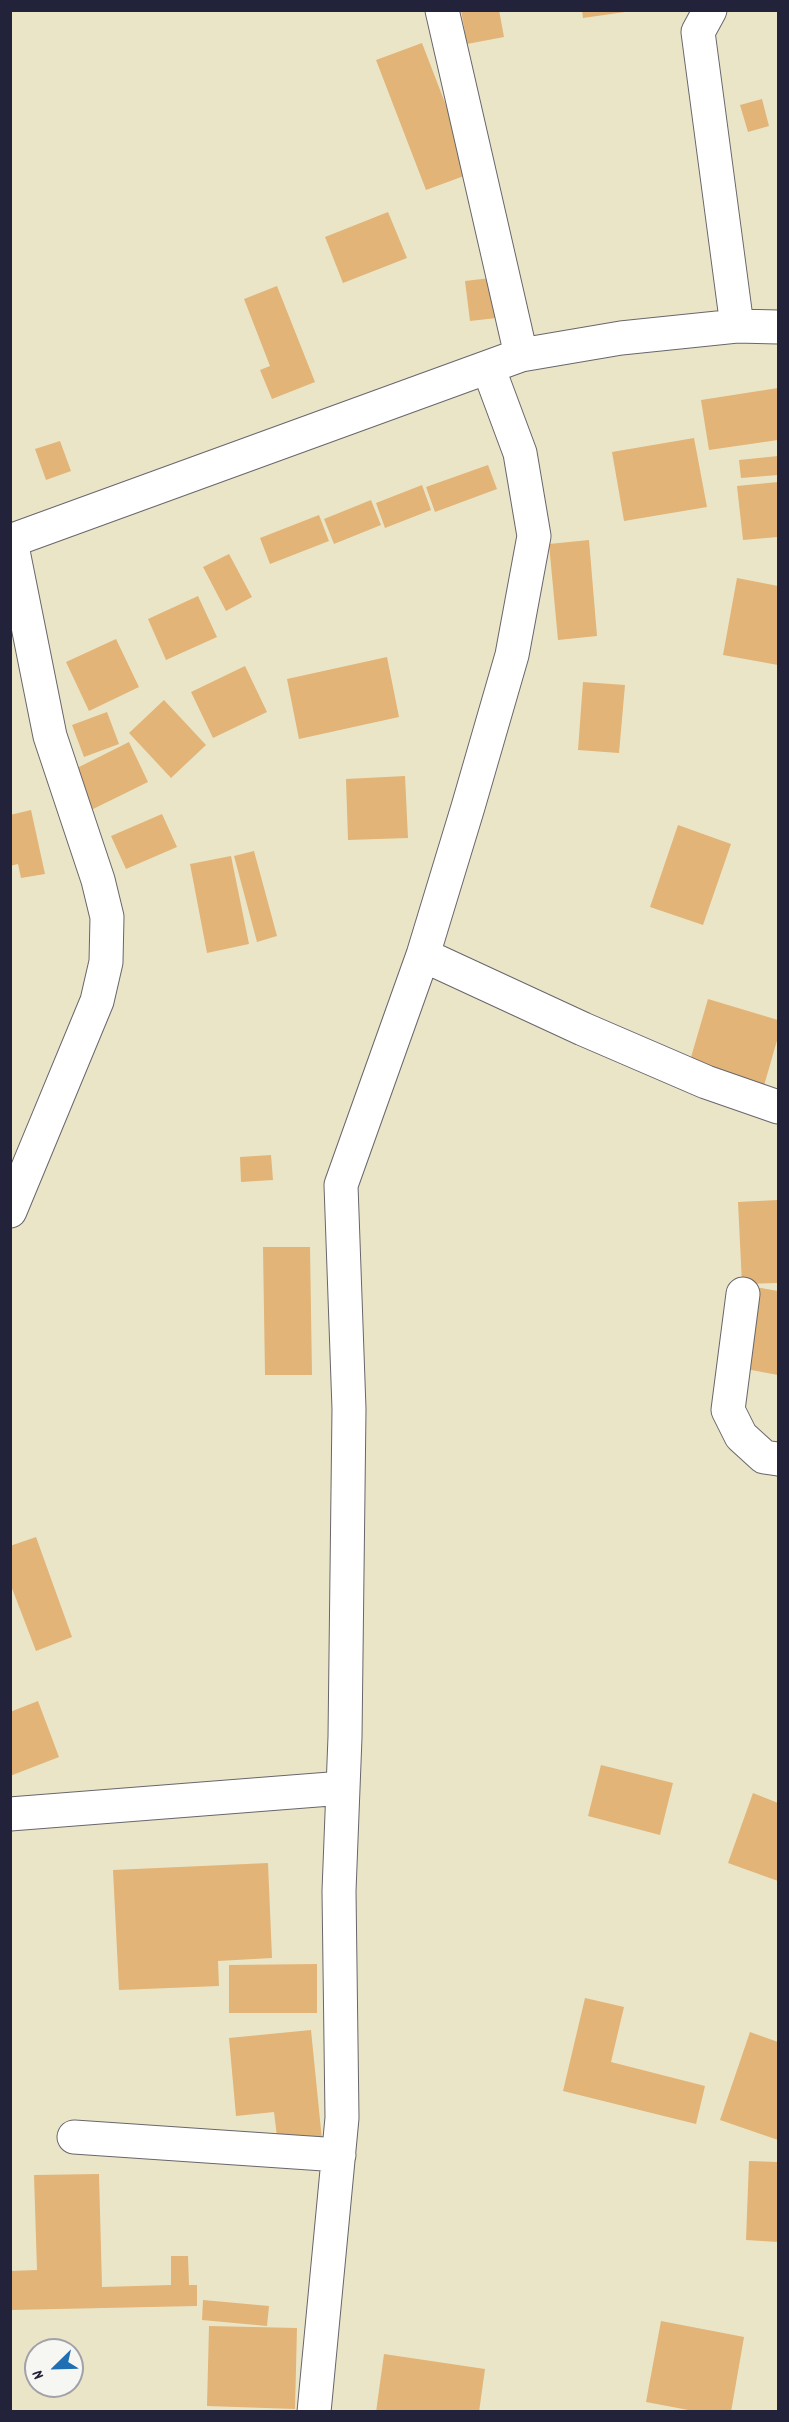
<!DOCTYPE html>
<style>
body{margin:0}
#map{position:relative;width:789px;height:2422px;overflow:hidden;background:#ebe5c7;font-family:Dekko,sans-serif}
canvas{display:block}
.frame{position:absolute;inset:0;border:12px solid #22223b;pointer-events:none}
.north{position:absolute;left:24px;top:2338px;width:60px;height:60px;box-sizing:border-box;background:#f6f6f2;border:2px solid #a1a1a9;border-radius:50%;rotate:247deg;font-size:16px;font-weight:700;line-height:24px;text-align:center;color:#22223b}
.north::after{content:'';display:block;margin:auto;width:21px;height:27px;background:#1f6fb2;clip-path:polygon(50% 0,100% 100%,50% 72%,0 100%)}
</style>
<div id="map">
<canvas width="789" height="2422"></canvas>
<div class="frame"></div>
<div class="north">N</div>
</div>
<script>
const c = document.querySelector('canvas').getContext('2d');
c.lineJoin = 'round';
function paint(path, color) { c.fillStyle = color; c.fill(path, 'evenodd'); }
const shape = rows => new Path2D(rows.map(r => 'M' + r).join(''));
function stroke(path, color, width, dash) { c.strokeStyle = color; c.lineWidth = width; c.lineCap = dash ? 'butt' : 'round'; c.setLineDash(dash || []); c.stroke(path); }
paint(shape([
 [461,10,499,10,504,37,467,44],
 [582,10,625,10,625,12,583,18],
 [422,43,472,173,426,190,376,60],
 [762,99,769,126,748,132,740,105],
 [388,212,407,258,343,283,325,237],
 [499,277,505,317,470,321,465,281],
 [277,286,315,382,272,399,260,370,270,366,244,299],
 [778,388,778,440,709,450,701,400],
 [694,438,707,507,624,521,612,452],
 [60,441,71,471,46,480,35,449],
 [778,456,778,475,741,478,739,460],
 [488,465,497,489,435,512,426,487],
 [778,482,778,537,743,540,737,486],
 [422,485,431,510,385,528,376,503],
 [371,500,381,525,334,544,324,519],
 [319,515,329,541,270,564,260,538],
 [589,540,597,636,558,640,549,544],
 [229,554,252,597,226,611,203,567],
 [737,578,778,586,778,665,723,655],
 [198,596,217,637,166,660,148,619],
 [116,639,139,687,89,711,66,662],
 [387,657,399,717,299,739,287,679],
 [245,666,267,712,213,738,191,692],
 [583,682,625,685,619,753,578,750],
 [164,700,206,745,171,778,129,733],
 [107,712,119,744,84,757,72,725],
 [129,742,148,782,87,812,67,773],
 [405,776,408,838,348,840,346,779],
 [31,810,45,874,21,878,18,864,10,866,10,815],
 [162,814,177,847,126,869,111,836],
 [678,825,731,844,703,925,650,907],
 [254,851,277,936,257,942,234,856],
 [231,856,249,944,207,953,190,864],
 [708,999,778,1020,778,1037,757,1110,682,1088],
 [271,1155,273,1180,241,1182,240,1157],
 [778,1200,778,1283,742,1284,738,1202],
 [263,1247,310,1247,312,1375,265,1375],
 [744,1285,778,1291,778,1375,730,1366],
 [36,1537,72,1637,36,1651,10,1583,10,1546],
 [38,1701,59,1757,10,1776,10,1712],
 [601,1765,673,1783,660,1835,588,1816],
 [753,1793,778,1803,778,1881,728,1863],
 [268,1863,272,1958,218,1961,219,1986,119,1990,113,1870],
 [317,1964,317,2013,229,2013,229,1965],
 [585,1998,624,2007,611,2062,705,2086,696,2124,563,2091],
 [311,2030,322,2140,278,2145,274,2112,236,2116,229,2038],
 [750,2032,778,2042,778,2140,720,2120],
 [749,2161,778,2162,778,2242,746,2240],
 [99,2174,102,2287,171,2285,171,2256,188,2256,189,2285,197,2285,197,2306,11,2310,10,2271,37,2270,34,2175],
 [203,2300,269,2306,267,2326,202,2320],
 [661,2321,744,2337,731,2412,699,2412,646,2402],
 [209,2326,297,2328,295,2409,207,2406],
 [384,2354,485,2369,479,2412,376,2412]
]), '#e2b477');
const minor = shape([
 [442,10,521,355],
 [710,10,698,32,737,326],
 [10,541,521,355,621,338,737,326,778,327],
 [423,955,583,1029,706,1082,778,1107],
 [10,1211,97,1001,106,962,107,917,98,880,50,736,11,541],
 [743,1294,728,1410,741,1436,764,1457,778,1459],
 [10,1814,343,1788],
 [74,2137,339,2155],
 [314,2412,342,2118,339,1891,345,1737,349,1409,341,1185,423,955,468,807,512,655,534,536,520,453,488,367]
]);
stroke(minor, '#68666c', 35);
stroke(minor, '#fff', 33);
</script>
